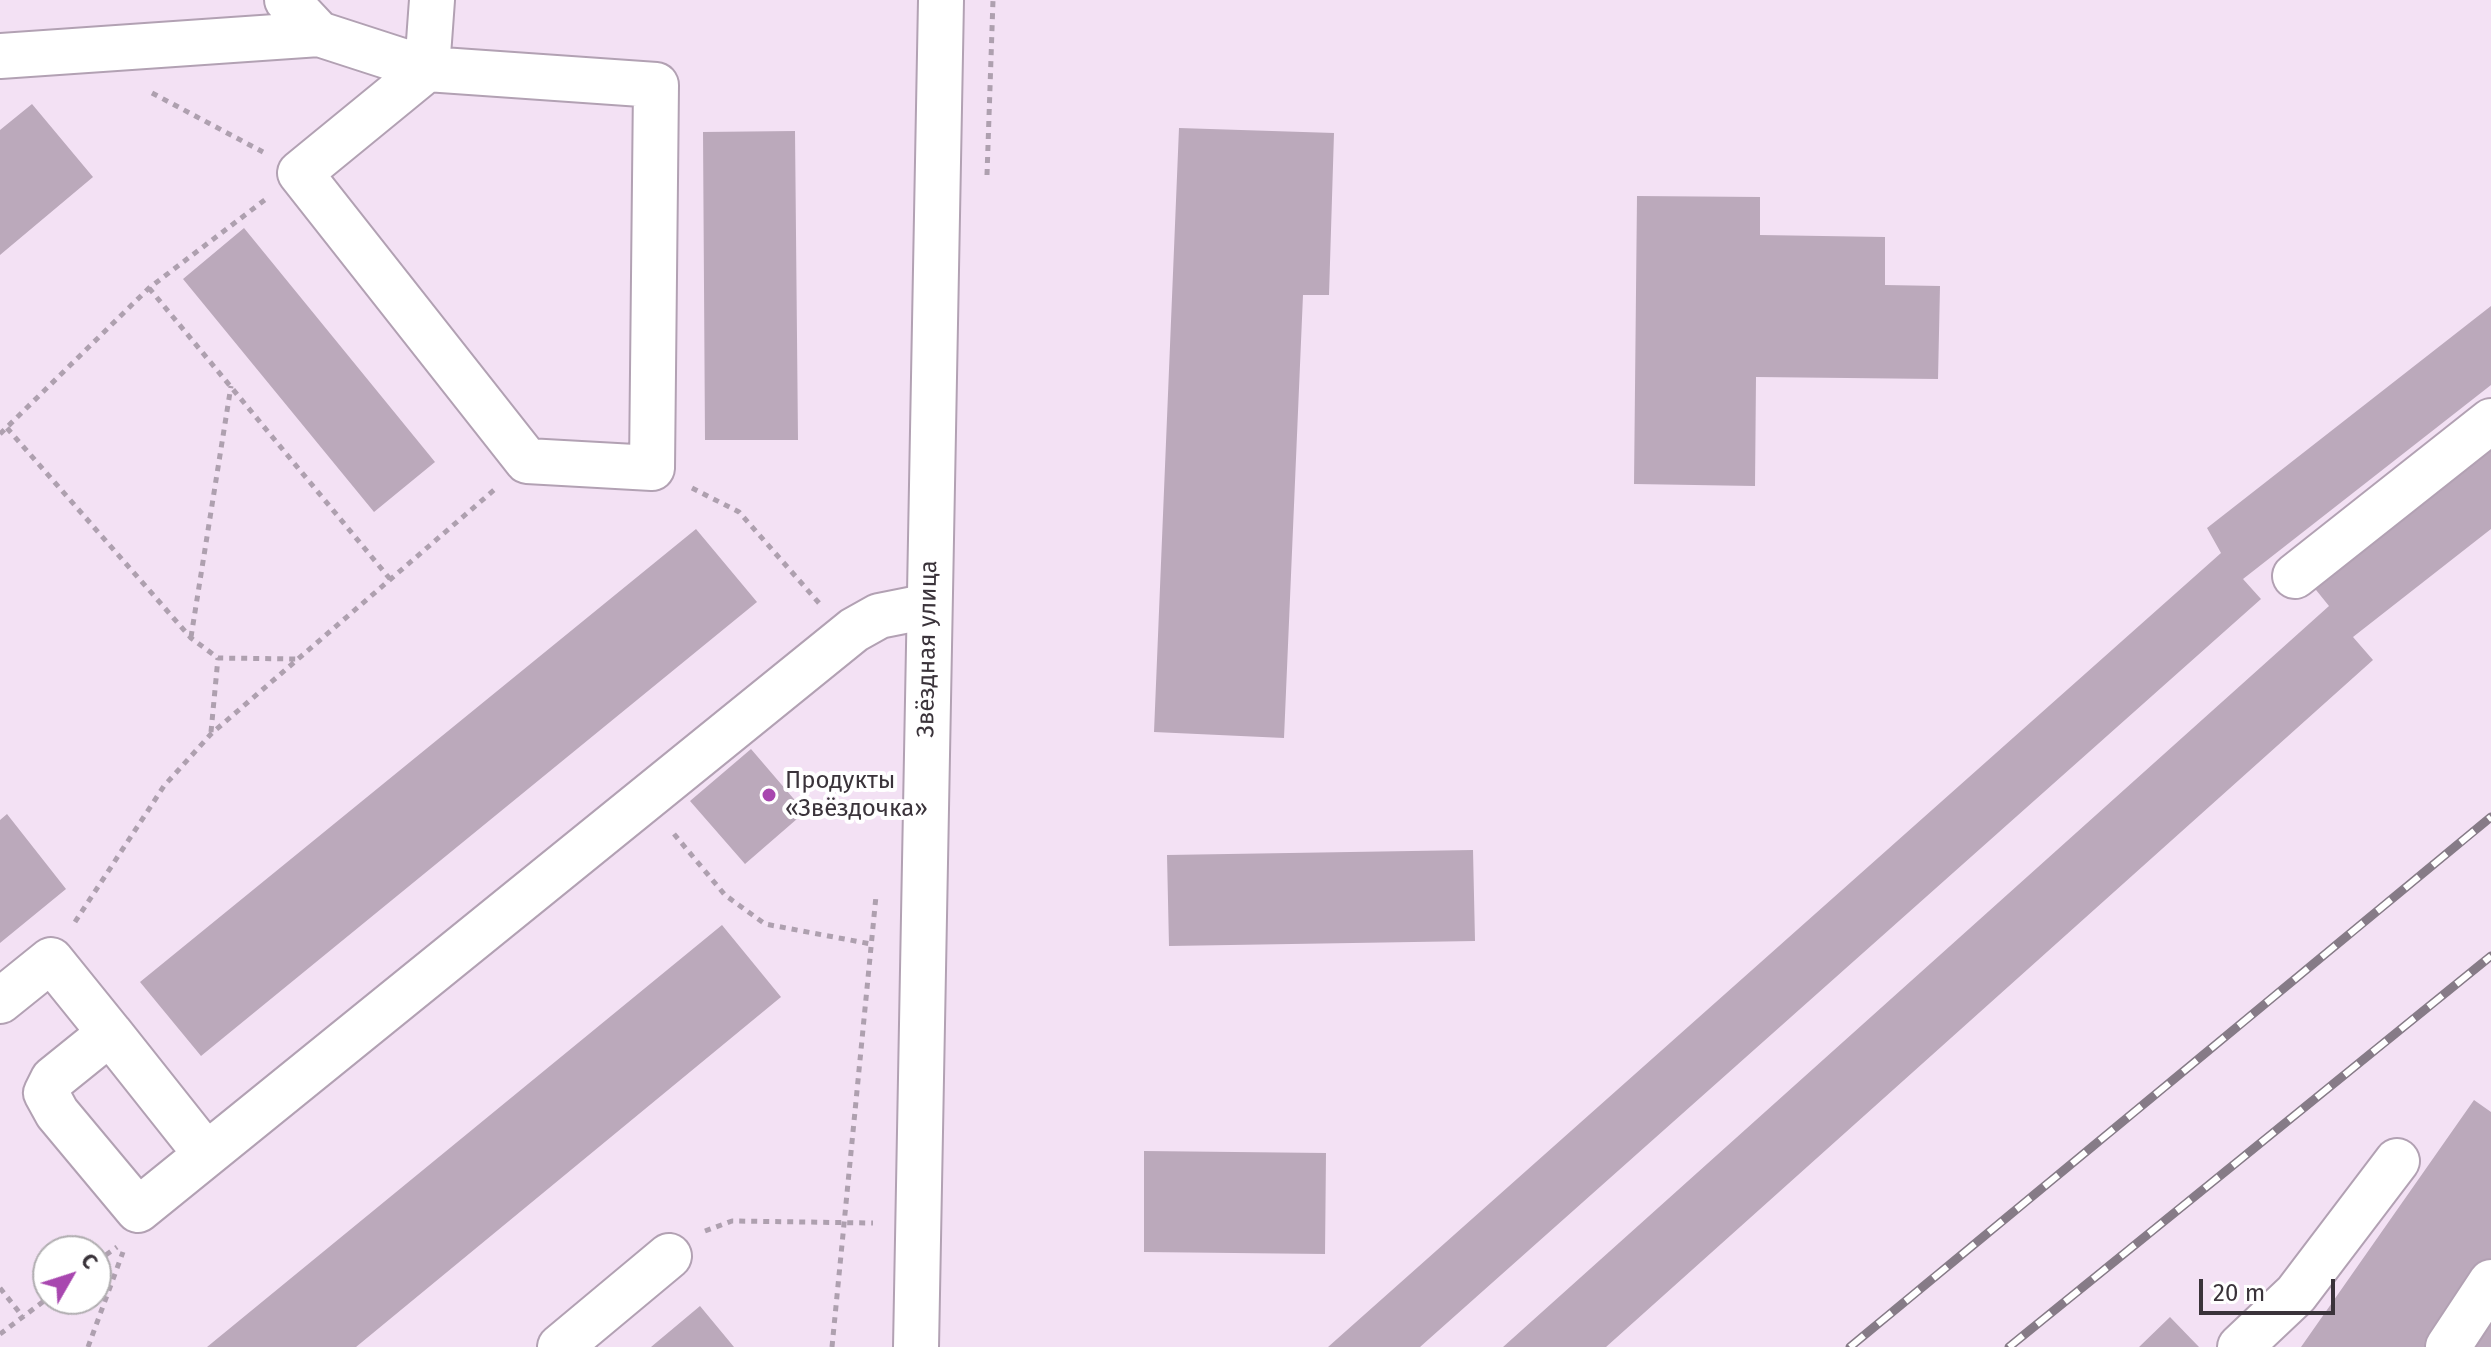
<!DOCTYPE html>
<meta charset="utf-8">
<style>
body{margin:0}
#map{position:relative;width:2491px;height:1347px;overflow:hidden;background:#f3e1f4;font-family:"Fira Sans",sans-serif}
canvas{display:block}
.north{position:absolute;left:32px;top:1235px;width:80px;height:80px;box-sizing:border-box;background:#fff;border:2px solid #b0adb0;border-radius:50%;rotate:51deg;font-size:22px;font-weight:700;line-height:32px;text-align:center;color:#3a333a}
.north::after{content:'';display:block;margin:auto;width:28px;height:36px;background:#a847af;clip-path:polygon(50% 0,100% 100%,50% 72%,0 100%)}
.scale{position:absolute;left:2199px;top:1279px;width:136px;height:36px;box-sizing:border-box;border:4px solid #3a333a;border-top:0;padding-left:10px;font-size:24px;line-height:28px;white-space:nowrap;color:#3a333a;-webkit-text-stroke:6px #fff;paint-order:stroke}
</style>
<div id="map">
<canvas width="2491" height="1347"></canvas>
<div class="north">С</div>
<div class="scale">20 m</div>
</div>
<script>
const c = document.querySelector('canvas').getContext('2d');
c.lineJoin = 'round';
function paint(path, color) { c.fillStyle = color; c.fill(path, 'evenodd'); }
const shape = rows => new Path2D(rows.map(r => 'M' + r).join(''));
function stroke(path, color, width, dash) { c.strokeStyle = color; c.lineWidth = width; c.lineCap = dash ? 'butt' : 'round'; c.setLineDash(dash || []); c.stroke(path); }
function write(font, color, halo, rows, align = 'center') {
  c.font = font + ' "Fira Sans",sans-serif'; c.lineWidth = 8; c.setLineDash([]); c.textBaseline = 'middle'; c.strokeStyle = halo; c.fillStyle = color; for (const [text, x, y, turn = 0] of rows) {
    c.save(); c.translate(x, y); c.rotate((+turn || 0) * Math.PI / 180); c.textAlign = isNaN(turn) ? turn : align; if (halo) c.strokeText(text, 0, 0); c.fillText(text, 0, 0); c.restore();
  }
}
paint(shape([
 [32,104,93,177,0,255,0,130],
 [1179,128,1334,133,1329,295,1303,295,1284,738,1154,732],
 [795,131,798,440,705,440,703,132],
 [1637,196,1760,197,1760,235,1885,237,1885,285,1940,286,1938,379,1756,377,1755,486,1634,484],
 [244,228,435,462,374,512,183,279],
 [2491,306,2491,385,2243,579,2261,599,1420,1347,1328,1347,2221,553,2207,528],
 [2491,444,2491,529,2353,637,2373,660,1606,1347,1503,1347,2329,606,2312,585],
 [696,529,757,602,201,1056,140,982],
 [751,749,805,812,745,864,690,801],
 [7,814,66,889,0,943,0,820],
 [1473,850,1475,941,1169,946,1167,855],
 [722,925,781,997,356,1347,207,1347],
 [2474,1100,2491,1112,2491,1258,2429,1347,2301,1347],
 [1144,1151,1326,1153,1325,1254,1144,1252],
 [700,1306,734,1347,651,1347],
 [2491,1313,2491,1347,2467,1347],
 [2170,1317,2199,1347,2139,1347]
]), '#bba9bb');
const minor = shape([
 [287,0,319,34,427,69],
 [0,56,319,34],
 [427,69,300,173,527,461,652,468,656,85,427,69,432,0],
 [2295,576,2491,421],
 [0,1001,51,960,110,1033,53,1079,46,1093,57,1113,138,1210,854,630,879,616,929,606],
 [110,1033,206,1154],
 [560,1347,669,1256],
 [2240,1347,2296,1294,2397,1161],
 [2448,1347,2491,1282]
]);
const major = shape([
 [916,1347,941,0]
]);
stroke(minor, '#b2a1b3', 48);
stroke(major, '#b2a1b3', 48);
stroke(shape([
 [152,93,263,152],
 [987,175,993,0],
 [149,288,390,579],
 [7,428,191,638,218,658,296,659],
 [0,434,149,288,266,199],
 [692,488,739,512,819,603],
 [191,637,231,386],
 [211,732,218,658],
 [674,834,725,895,765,924,871,944],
 [75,922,164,786,211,734,494,490],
 [705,1231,732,1221,873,1223],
 [96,1262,117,1247],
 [0,1288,23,1317],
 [0,1334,48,1298],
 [88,1347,123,1252],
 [832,1347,876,896]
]), '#aea0af', 5, [6, 6]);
stroke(minor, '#fff', 44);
stroke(major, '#fff', 44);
const rail = shape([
 [1850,1347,2491,817],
 [2009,1347,2491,956]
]);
stroke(rail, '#867b87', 9);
stroke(rail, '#fff', 6, [18]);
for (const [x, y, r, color] of [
 [769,795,8,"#a847af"]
]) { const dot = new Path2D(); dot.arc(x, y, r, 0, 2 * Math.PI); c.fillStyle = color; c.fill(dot); stroke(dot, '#fff', 3); }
write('24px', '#3a333a', '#fff', [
 ["Звёздная улица",928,649,-89]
]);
write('24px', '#3a333a', '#fff', [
 ["Продукты",785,781],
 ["«Звёздочка»",785,809]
], 'left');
</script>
